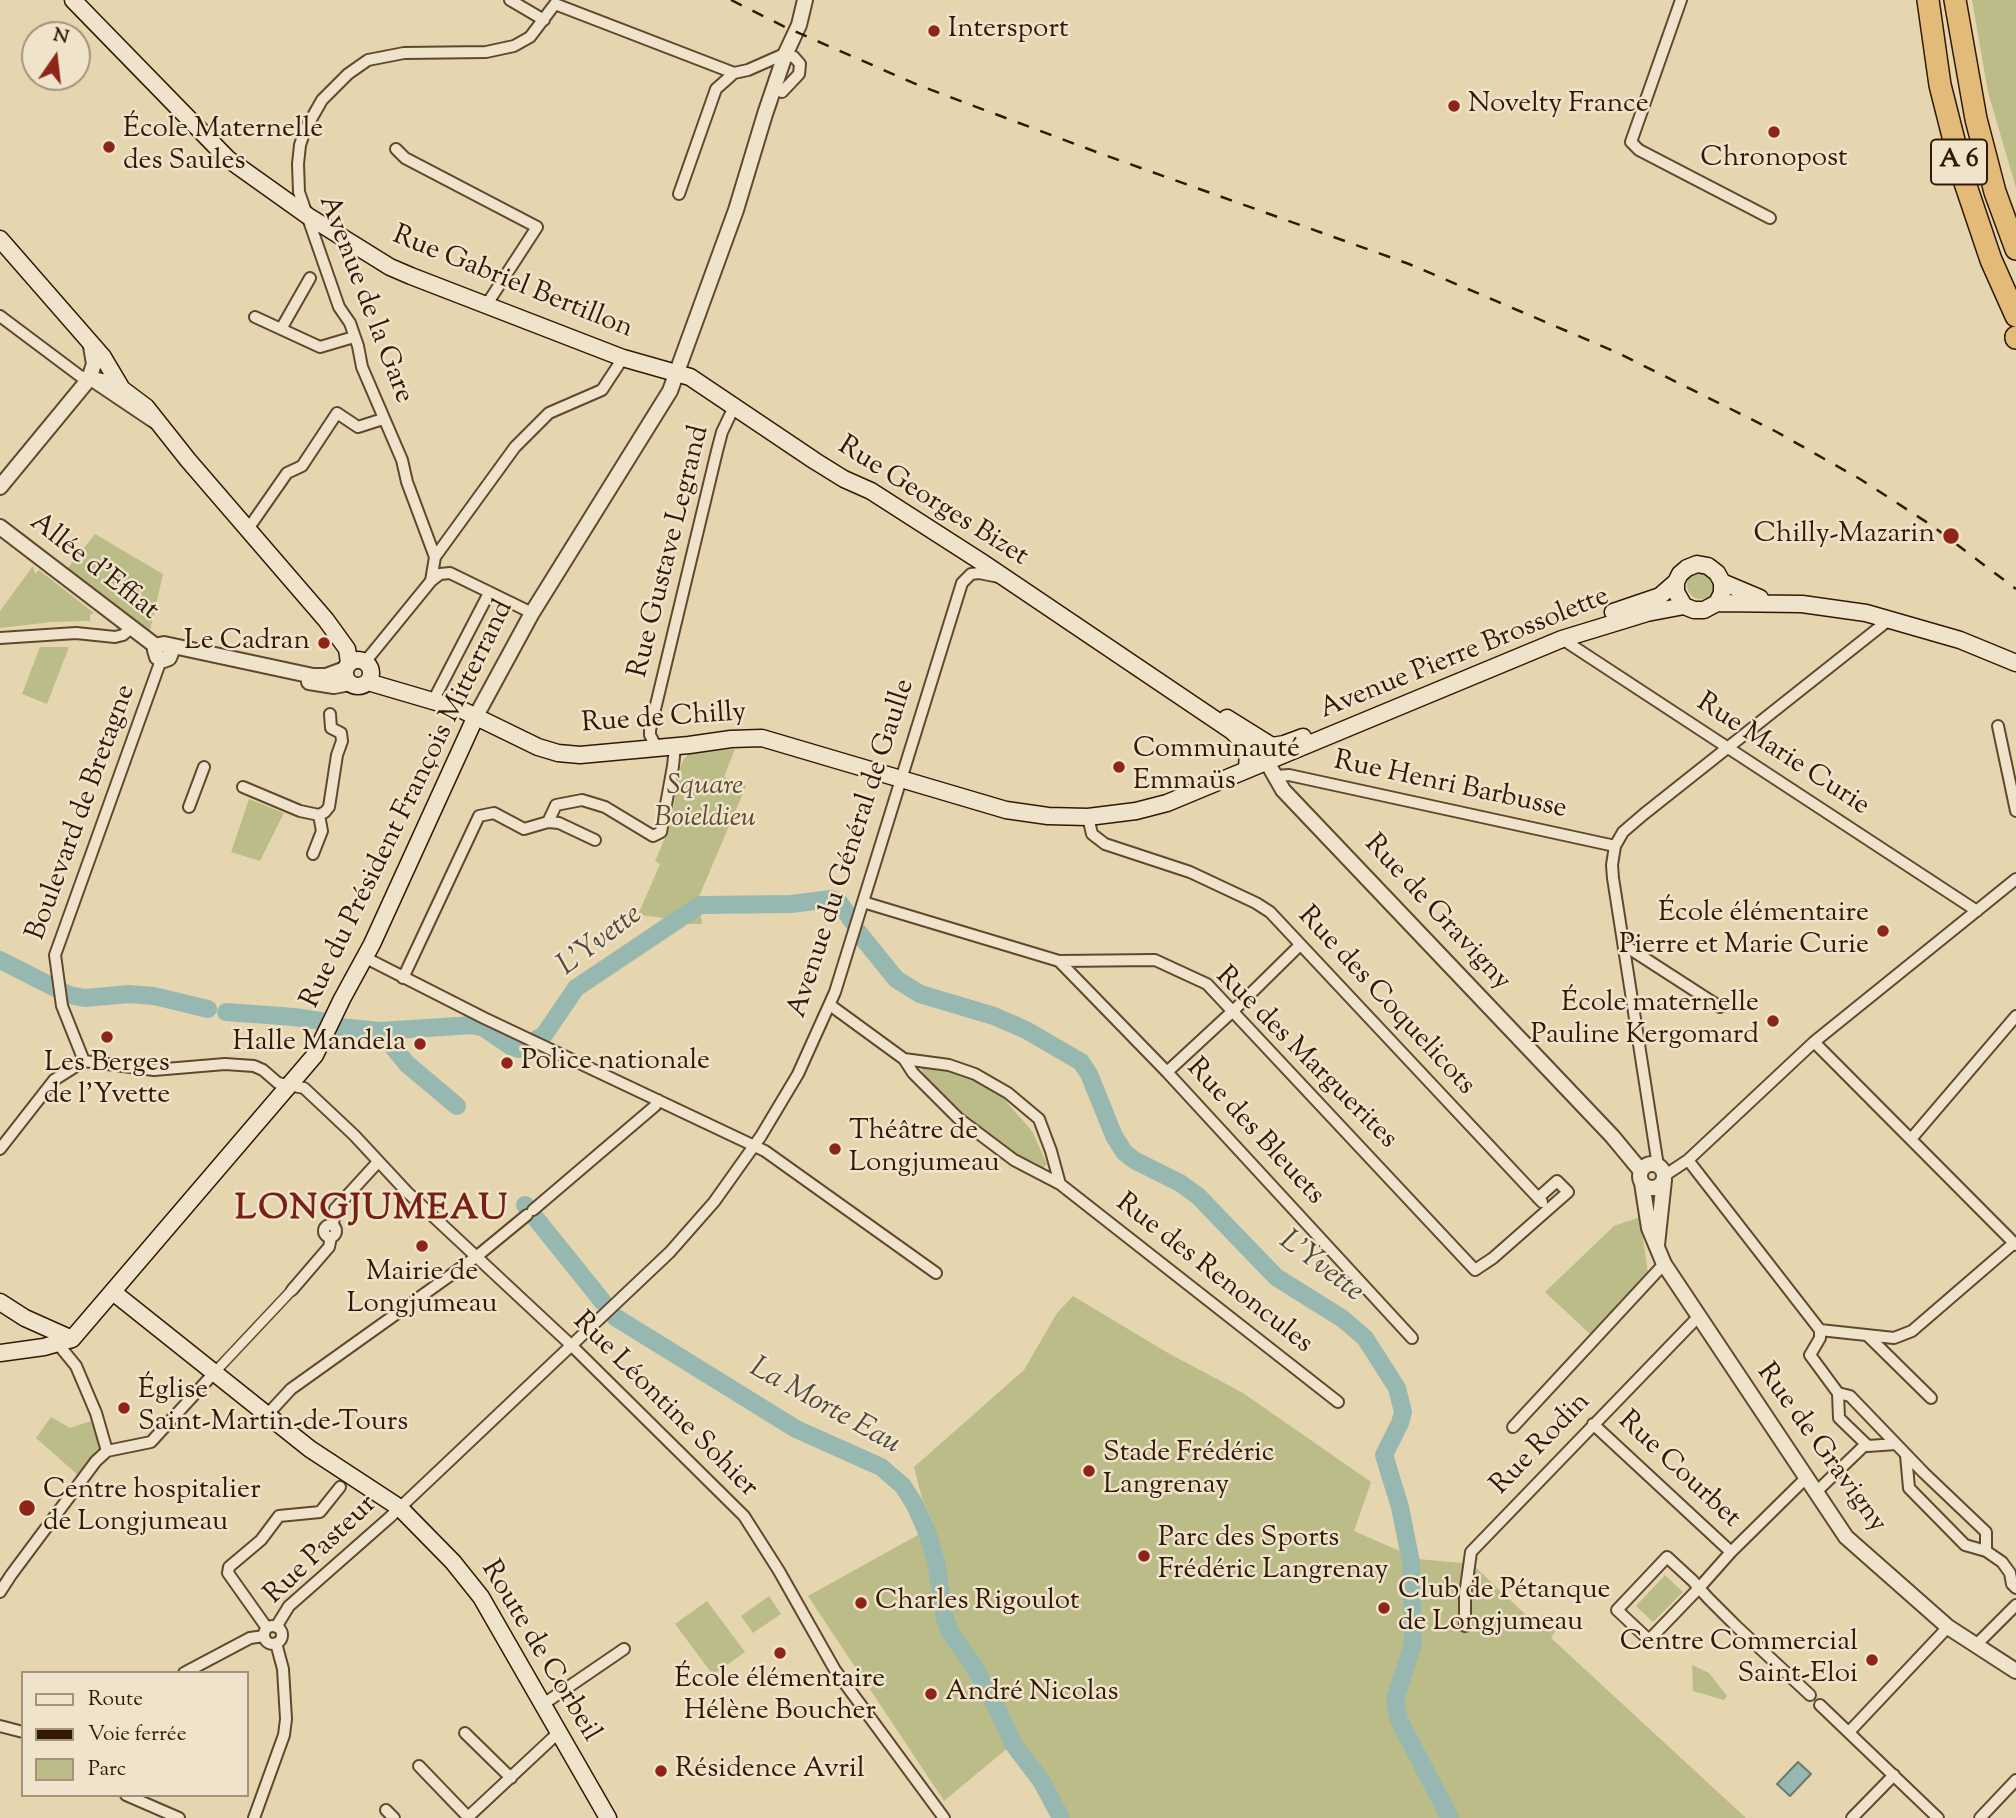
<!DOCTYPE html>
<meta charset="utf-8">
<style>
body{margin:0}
#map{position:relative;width:2016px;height:1818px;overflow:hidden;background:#e6d6af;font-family:"Sorts Mill Goudy",serif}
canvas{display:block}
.legend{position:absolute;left:21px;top:1671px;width:228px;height:126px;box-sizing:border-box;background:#efe4cb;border:2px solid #a4927b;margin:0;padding:9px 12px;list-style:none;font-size:21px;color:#331804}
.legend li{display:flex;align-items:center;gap:14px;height:35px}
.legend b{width:35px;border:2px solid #a4927b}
.north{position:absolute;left:21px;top:21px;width:70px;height:70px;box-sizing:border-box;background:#efe4cb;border:2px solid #a4927b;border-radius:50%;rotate:14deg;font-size:19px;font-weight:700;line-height:28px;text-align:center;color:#331804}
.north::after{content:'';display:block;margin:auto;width:24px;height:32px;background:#8f2418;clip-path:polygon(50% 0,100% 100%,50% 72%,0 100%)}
</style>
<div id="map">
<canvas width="2016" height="1818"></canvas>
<ul class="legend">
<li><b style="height:9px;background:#efe4cb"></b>Route</li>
<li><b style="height:9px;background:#331804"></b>Voie ferrée</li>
<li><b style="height:19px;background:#bbbc87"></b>Parc</li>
</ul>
<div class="north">N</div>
</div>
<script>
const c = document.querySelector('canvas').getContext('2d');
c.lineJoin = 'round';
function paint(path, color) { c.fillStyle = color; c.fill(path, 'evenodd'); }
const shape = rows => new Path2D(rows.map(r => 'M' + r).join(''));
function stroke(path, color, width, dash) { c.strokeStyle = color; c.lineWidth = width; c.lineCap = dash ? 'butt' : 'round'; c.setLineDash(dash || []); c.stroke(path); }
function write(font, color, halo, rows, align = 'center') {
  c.font = font + ' "Sorts Mill Goudy",serif'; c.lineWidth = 5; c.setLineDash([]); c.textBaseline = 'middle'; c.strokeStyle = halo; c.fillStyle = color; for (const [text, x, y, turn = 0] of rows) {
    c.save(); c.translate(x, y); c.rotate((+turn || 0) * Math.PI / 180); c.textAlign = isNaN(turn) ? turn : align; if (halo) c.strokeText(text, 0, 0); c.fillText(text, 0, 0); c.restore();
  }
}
paint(shape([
 [1972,0,2016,0,2016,188,1988,92],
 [95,534,163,574,150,631,68,568],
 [33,566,35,574,39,570,94,613,90,615,90,621,52,622,0,628,0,611],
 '1687 585a14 14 0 1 1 28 0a14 14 0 1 1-28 0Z',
 [40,647,69,647,47,704,22,694],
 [735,749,724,777,746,786,698,899,702,924,683,924,658,917,638,915,660,864,655,861,671,824,679,770,684,759,689,753],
 [249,799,284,813,260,861,231,852],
 [921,1068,945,1069,969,1074,996,1090,1032,1131,1047,1164,1042,1169,1022,1160,960,1118,925,1080],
 [1640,1217,1648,1274,1592,1336,1545,1292,1614,1226],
 [1073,1296,1168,1353,1243,1393,1371,1482,1354,1531,1418,1559,1472,1564,1540,1628,1549,1616,1560,1624,1551,1638,1746,1818,1056,1818,1037,1782,1009,1747,944,1801,808,1596,934,1526,921,1495,914,1467,1024,1370,1057,1313],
 [51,1417,70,1428,91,1421,101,1447,78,1475,36,1438],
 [1665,1575,1683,1592,1653,1622,1636,1606],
 [769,1596,781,1614,753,1633,741,1616],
 [707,1601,745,1652,713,1675,675,1624],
 [1692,1665,1709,1673,1727,1696,1724,1700,1693,1691]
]), '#bbbc87');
const water = shape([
 [1798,1762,1811,1774,1790,1796,1777,1784,1798,1762]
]);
paint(water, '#97b8b1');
stroke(water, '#6f786c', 2);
stroke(shape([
 [858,932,896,979,920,994,994,1016,1026,1030,1081,1062,1089,1074,1114,1136,1124,1152,1134,1160,1180,1183,1198,1196,1276,1277,1343,1319,1365,1338,1397,1388,1403,1412,1400,1423,1384,1455,1400,1507,1411,1562,1412,1586,1413,1643,1395,1700,1399,1720,1450,1818],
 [0,960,69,995,85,998,129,994,154,996,208,1009],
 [226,1012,294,1017,321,1021,340,1027,380,1031,473,1025,484,1028,512,1047,519,1049,544,1035,576,988,700,905,791,904,831,899,839,902,852,921],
 [380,1031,407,1064,457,1106],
 [525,1205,603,1302],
 [615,1317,796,1429,881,1467,903,1486,915,1505,927,1532,936,1562,945,1618,950,1632,973,1665,994,1702,1014,1745,1042,1782,1061,1818]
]), '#97b8b1', 18);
const pedestrian = shape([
 [214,1373,292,1290]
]);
const minor = shape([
 [510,0,544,20],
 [1681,0,1631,142,1639,150,1770,218],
 [396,149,405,158,537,227,487,304],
 [679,194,716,89,734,73],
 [0,316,80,376,89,379,153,422],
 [255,317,320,347,354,337],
 [281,329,310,278],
 [248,529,287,473,302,466,337,413,358,427,383,419],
 [435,557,515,447,549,413,602,390,623,358],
 [431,581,435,557,407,482,402,460,362,367,358,346,350,323,339,307,299,192,298,164,300,145,305,130,322,100,348,74,368,60,404,53,486,52,514,46,530,37,555,4,734,73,748,70,782,55,794,57,800,64,799,74,782,92],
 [0,638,76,633,115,637,123,635,131,628],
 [1562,639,1977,911],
 [365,662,431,581,440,574,450,573,532,613],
 [433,701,489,593],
 [1998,726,2016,811],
 [657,748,650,735,650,730,717,451,722,432,734,407],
 [1275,776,1289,775,1615,846],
 [243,787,300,811,319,815],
 [189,807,204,767],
 [319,815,325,812,329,807,337,755,342,741,341,733,331,728,330,714],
 [1088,817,1092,834,1105,844,1190,872,1256,903,1270,912,1542,1202],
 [548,822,559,823,595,840],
 [313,854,322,831,319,815],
 [863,902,1059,961,1155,960,1207,984,1475,1270,1493,1258,1568,1192,1557,1181,1538,1198],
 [1624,945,1720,1007],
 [364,957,484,1018,765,1151,936,1273],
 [1059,961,1167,1072,1412,1338],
 [403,978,479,816,494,813,524,829,548,822,556,805,582,800,605,807,653,836,661,832,673,766,675,747],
 [830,1005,904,1059,913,1073,958,1118,1014,1160,1060,1184,1338,1402],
 [1814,1042,2016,1245],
 [904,1059,949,1065,975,1074,1008,1093,1039,1119,1051,1151,1060,1184],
 [84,1061,62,1006,55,955,161,660],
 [1167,1072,1234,1010,1300,945],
 [1911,1139,2016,1016],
 [0,1149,54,1080,84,1061,154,1070,225,1064,254,1066,263,1070,278,1083,304,1088,354,1135,407,1192,571,1345,744,1516,779,1571,835,1670,944,1818],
 [1688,1160,1820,1330,1894,1338,1912,1331,2014,1243],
 [1658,1166,1613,878,1612,865,1615,846,1623,832,1644,814,1890,619],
 [1664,1176,1688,1160,1814,1042,2016,879],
 [533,1210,655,1106,658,1100],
 '324 1231a6 6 0 1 1 12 0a6 6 0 1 1-12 0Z',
 [333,1225,335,1209,378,1162],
 [292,1290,329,1247,331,1237],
 [1820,1330,1820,1338,1810,1355,1838,1393],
 [1869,1337,1931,1398],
 [58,1344,76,1366,96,1413,107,1451],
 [267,1415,291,1389,476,1257,527,1215],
 [1593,1424,1731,1552],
 [1513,1427,1664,1264],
 [1896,1444,1868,1446,1839,1418,1838,1393,1850,1396,1924,1473,1986,1532,1986,1551,2002,1562,2010,1573,2012,1584,2016,1588],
 [107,1451,151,1442,214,1373],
 [1906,1455,1909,1488,1965,1545,1986,1551],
 [1805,1479,1731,1552,1699,1588,1649,1640,1617,1610,1667,1557,1693,1581,1699,1588,1708,1598,1736,1626,1810,1695],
 [1815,1493,1866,1444],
 [0,1592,11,1575,96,1461,107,1451],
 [1465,1626,1465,1595,1471,1552,1698,1317],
 '264 1635a9 9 0 1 1 18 0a9 9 0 1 1-18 0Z',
 [276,1627,289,1606,389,1518,670,1252,714,1202,761,1136,798,1074,835,992,962,583,971,574,979,573,999,577],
 [267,1628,228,1573,229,1567,261,1540,279,1516,320,1512,340,1487],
 [1976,1645,2016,1605],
 [184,1673,250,1638,264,1636],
 [542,1705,624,1649],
 [1820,1705,1938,1818],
 [0,1726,23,1732],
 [1849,1732,1948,1627],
 [465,1733,511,1778],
 [419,1766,469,1818],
 [126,1795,179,1818],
 [386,1810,394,1818],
 [254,1818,284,1735,286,1719,283,1669,276,1643],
 [467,1818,558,1733],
 [1852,1818,1894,1775],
 [1980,1818,2016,1780]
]);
const tertiary = shape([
 [89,379,108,382,122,389],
 [0,487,89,379,94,364,91,346],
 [0,527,157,647],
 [169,646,171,653,169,658,164,660,157,657,155,650,159,645,164,644,313,676,326,676,345,669],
 [309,682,334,686,350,683],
 [476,716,532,613,670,391,736,210,765,114,785,55,799,25,805,0],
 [1270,752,1267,762,1283,790,1612,1136,1641,1171],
 '1640 1176a12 12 0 1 1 24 0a12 12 0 1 1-24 0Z',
 [1642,1183,1649,1228,1664,1264,1846,1537,1948,1627,2016,1671],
 [1657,1245,1664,1180]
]);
const secondary = shape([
 [73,0,228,159,308,216,390,267,411,276,623,358,690,377,815,461,844,479,871,491,980,561,1232,731,1242,741,1248,751,1247,769],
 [0,239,103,357,122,389,146,407,188,460,326,620,347,649,349,663],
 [1722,582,1722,593,1717,603,1704,610,1694,610,1684,606,1676,592,1676,582,1680,574,1687,568,1697,564,1708,566,1717,573,1722,582,1760,598],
 [1717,603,1802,604,1866,613,1960,640,2016,663],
 [1613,612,1660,596,1676,582],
 '345 673a13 13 0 1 1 26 0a13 13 0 1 1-26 0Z',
 [368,682,460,709,538,747,558,753,580,755,689,745,731,739,762,738,1006,810,1048,816,1088,817,1136,811,1167,803,1562,639,1647,613,1684,606],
 [1227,718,1272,746,1284,744,1303,737],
 [113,1292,310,1449,400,1508,453,1562,481,1597,608,1818],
 [0,1302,25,1318,72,1339],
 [0,1353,44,1347,72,1339,315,1055,342,999,372,944,476,716]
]);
const motorway = shape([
 [1928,0,1940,85,1964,180,1991,260,2016,316],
 [1955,0,1976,119,1995,192,2016,249],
 [2016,337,2016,338]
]);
stroke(pedestrian, '#60482f', 12);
stroke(minor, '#60482f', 14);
stroke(tertiary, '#60482f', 18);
stroke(secondary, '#331804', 19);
stroke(motorway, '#331804', 24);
stroke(pedestrian, '#efe4cb', 9);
stroke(minor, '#efe4cb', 10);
stroke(tertiary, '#efe4cb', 14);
stroke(secondary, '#efe4cb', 16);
stroke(motorway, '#e3bb78', 21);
stroke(shape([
 [731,0,785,27,918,85,1099,153,1409,264,1616,352,1775,431,1860,479,1931,525,2016,589]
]), '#331804', 2.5, [12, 12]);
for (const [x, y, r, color] of [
 [934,31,7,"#8f2418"],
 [1454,106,7,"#8f2418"],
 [1774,132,7,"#8f2418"],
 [109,147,7,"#8f2418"],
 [1951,536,9,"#8f2418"],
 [324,643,7,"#8f2418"],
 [1119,767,7,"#8f2418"],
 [1883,931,7,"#8f2418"],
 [1773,1021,7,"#8f2418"],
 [107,1037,7,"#8f2418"],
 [420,1044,7,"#8f2418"],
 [507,1063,7,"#8f2418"],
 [835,1149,7,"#8f2418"],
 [422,1246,7,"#8f2418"],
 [124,1408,7,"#8f2418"],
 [1089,1471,7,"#8f2418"],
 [27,1508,9,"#8f2418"],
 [1144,1556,7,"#8f2418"],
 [861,1603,7,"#8f2418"],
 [1384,1608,7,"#8f2418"],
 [780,1653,7,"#8f2418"],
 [1872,1660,7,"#8f2418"],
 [931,1694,7,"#8f2418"],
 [661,1771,7,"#8f2418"]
]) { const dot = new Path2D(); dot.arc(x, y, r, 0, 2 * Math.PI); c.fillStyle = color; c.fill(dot); stroke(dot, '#efe4cb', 2.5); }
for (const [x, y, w] of [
 [1959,162,56]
]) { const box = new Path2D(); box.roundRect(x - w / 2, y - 22.5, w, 45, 5); c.fillStyle = '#efe4cb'; c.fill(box); stroke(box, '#331804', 2); }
write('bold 26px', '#331804', null, [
 ["A 6",1959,162]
]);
write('28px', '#331804', '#efe4cb', [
 ["Intersport",948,31],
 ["Novelty France",1468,106],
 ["École Maternelle",123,131],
 ["des Saules",123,163],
 ["Chronopost",1774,160,"center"],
 ["Chilly-Mazarin",1935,536,"right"],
 ["Le Cadran",310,643,"right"],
 ["Communauté",1133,751],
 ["Emmaüs",1133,783],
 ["École élémentaire",1869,915,"right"],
 ["Pierre et Marie Curie",1869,947,"right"],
 ["École maternelle",1759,1005,"right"],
 ["Pauline Kergomard",1759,1037,"right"],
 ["Halle Mandela",406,1044,"right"],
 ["Police nationale",521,1063],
 ["Les Berges",107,1065,"center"],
 ["de l'Yvette",107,1097,"center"],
 ["Théâtre de",849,1133],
 ["Longjumeau",849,1165],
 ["Mairie de",422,1274,"center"],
 ["Longjumeau",422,1306,"center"],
 ["Église",138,1392],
 ["Saint-Martin-de-Tours",138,1424],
 ["Stade Frédéric",1103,1455],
 ["Langrenay",1103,1487],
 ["Centre hospitalier",43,1492],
 ["de Longjumeau",43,1524],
 ["Parc des Sports",1158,1540],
 ["Frédéric Langrenay",1158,1572],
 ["Club de Pétanque",1398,1592],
 ["de Longjumeau",1398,1624],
 ["Charles Rigoulot",875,1603],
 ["Centre Commercial",1858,1644,"right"],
 ["Saint-Eloi",1858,1676,"right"],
 ["École élémentaire",780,1681,"center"],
 ["Hélène Boucher",780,1713,"center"],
 ["André Nicolas",945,1694],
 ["Résidence Avril",675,1771]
], 'left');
write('28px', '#331804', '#efe4cb', [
 ["Rue Gabriel Bertillon",512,284,22],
 ["Avenue de la Gare",364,300,69],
 ["Rue Georges Bizet",932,503,32],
 ["Rue Gustave Legrand",671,552,-76],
 ["Allée d'Effiat",93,568,38],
 ["Avenue Pierre Brossolette",1465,655,-22],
 ["Rue de Chilly",664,720,-4],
 ["Rue Marie Curie",1782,756,33],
 ["Rue Henri Barbusse",1450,787,12],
 ["Rue du Président François Mitterrand",409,805,-64],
 ["Boulevard de Bretagne",83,813,-70],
 ["Avenue du Général de Gaulle",853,849,-72],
 ["Rue de Gravigny",1436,914,47],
 ["Rue des Coquelicots",1385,1002,47],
 ["Rue des Marguerites",1305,1059,45],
 ["Rue des Bleuets",1254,1133,47],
 ["Rue des Renoncules",1213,1275,38],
 ["Rue Léontine Sohier",664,1406,45],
 ["Rue Rodin",1542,1445,-46],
 ["Rue de Gravigny",1820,1449,54],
 ["Rue Courbet",1678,1471,43],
 ["Rue Pasteur",322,1551,-44],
 ["Route de Corbeil",539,1652,59]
]);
write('italic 28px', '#5c492b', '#efe4cb', [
 ["Square",705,788],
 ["Boieldieu",705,820]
]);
write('italic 30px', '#514838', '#efe4cb', [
 ["L'Yvette",601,942,-37],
 ["L'Yvette",1320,1268,37],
 ["La Morte Eau",824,1408,29]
]);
c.letterSpacing = '2px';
write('bold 35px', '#7a1f14', '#efe4cb', [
 ["LONGJUMEAU",372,1212]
]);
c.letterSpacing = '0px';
</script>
